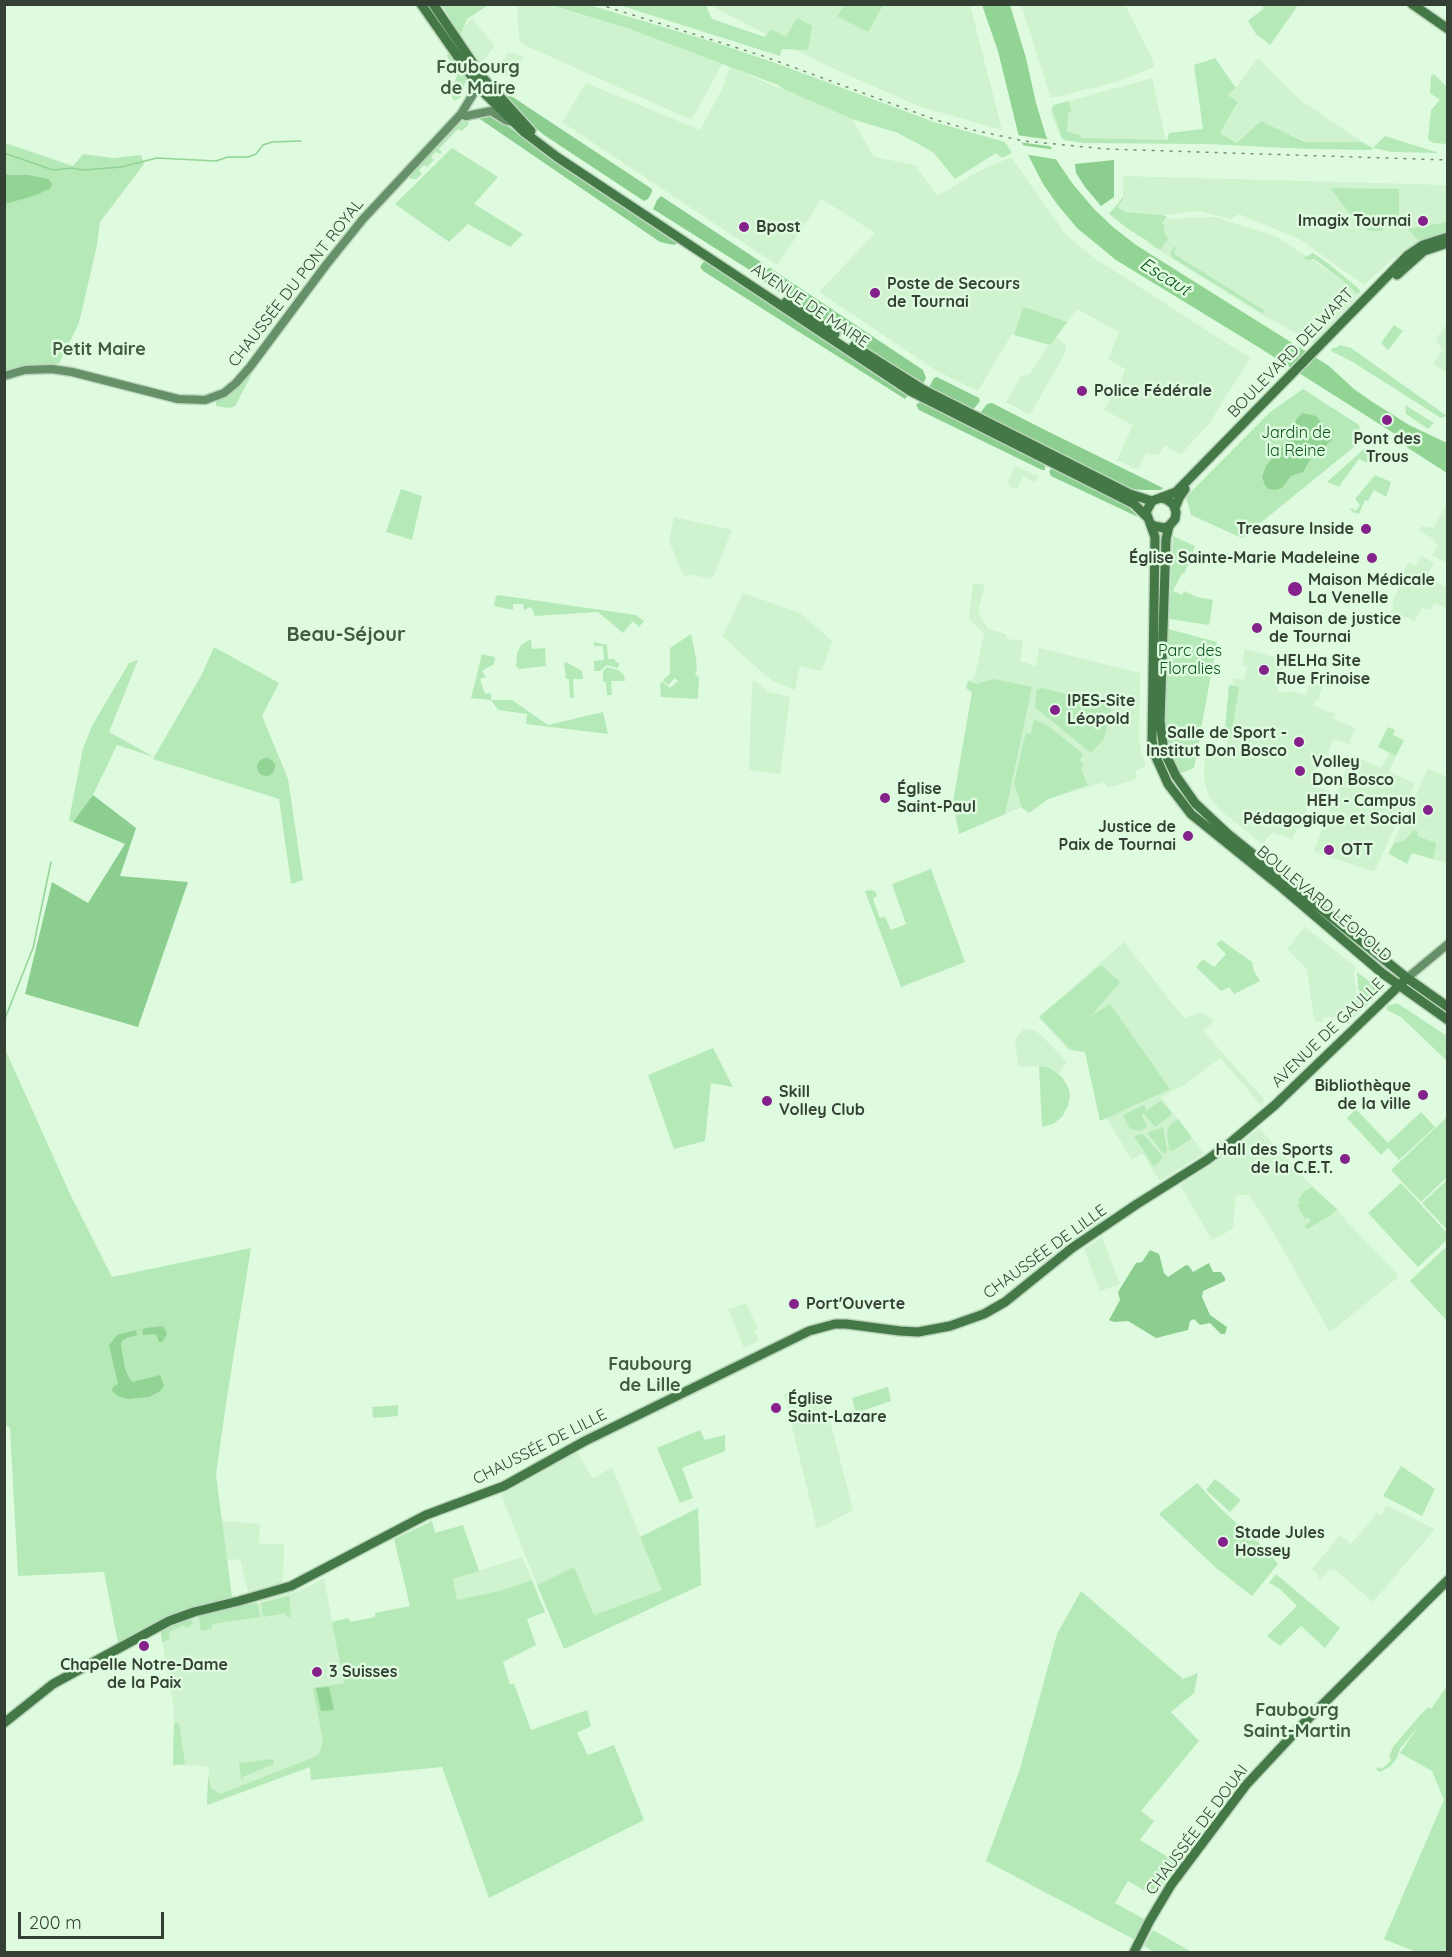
<!DOCTYPE html>
<meta charset="utf-8">
<style>
body{margin:0}
#map{position:relative;width:1452px;height:1957px;overflow:hidden;background:#defbdf;font-family:Quicksand,sans-serif}
canvas{display:block}
.frame{position:absolute;inset:0;border:6px solid #354035;pointer-events:none}
.scale{position:absolute;left:18px;top:1912px;width:146px;height:27px;box-sizing:border-box;border:3px solid #354035;border-top:0;padding-left:8px;font-size:18px;line-height:21px;white-space:nowrap;color:#354035;-webkit-text-stroke:4px #defbdf;paint-order:stroke}
</style>
<div id="map">
<canvas width="1452" height="1957"></canvas>
<div class="frame"></div>
<div class="scale">200 m</div>
</div>
<script>
const c = document.querySelector('canvas').getContext('2d');
c.lineJoin = 'round';
function paint(path, color) { c.fillStyle = color; c.fill(path, 'evenodd'); }
const shape = rows => new Path2D(rows.map(r => 'M' + r).join(''));
function stroke(path, color, width, dash) { c.strokeStyle = color; c.lineWidth = width; c.lineCap = dash ? 'butt' : 'round'; c.setLineDash(dash || []); c.stroke(path); }
function write(font, color, halo, rows, align = 'center') {
  c.font = font + ' Quicksand,sans-serif'; c.lineWidth = 5; c.setLineDash([]); c.textBaseline = 'middle'; c.strokeStyle = halo; c.fillStyle = color; for (const [text, x, y, turn = 0] of rows) {
    c.save(); c.translate(x, y); c.rotate((+turn || 0) * Math.PI / 180); c.textAlign = isNaN(turn) ? turn : align; if (halo) c.strokeText(text, 0, 0); c.fillText(text, 0, 0); c.restore();
  }
}
paint(shape([
 [517,5,547,5,627,28,722,64,692,120,522,44,519,38],
 [710,5,970,5,1002,130,918,106,821,63],
 [1021,5,1125,5,1152,58,1154,67,1116,82,1051,98],
 [472,18,495,46,480,64,459,34],
 [508,53,517,54,524,58,506,76,501,74,499,76,494,72],
 [1258,58,1299,99,1362,142,1307,142,1261,121,1238,143,1220,133,1238,103,1228,95,1236,88],
 [730,67,852,119,874,157,915,165,937,196,981,170,1011,157,1066,235,1096,259,1250,358,1209,424,1180,455,1165,445,1158,455,1146,453,1138,470,1117,460,1133,425,1104,410,1120,384,1125,369,1108,359,1119,332,1077,309,1056,337,1065,345,1066,351,1030,415,1006,402,1021,376,1029,375,1049,345,1012,334,978,391,935,370,819,292,875,233,822,199,777,265,562,122,586,83,700,130,722,89],
 [1152,78,1166,141,1061,138,1050,112,1052,106],
 [1123,176,1447,185,1447,234,1435,237,1394,258,1364,285,1299,239,1239,214,1231,219,1199,211,1163,215,1125,212,1117,207,1123,200],
 [1215,217,1277,237,1342,280,1360,294,1314,343,1261,314,1147,243,1167,219],
 [1447,323,1447,373,1433,364,1442,350,1436,339],
 [1015,466,1038,476,1035,482,1023,476,1017,489,1014,488,1013,489,1007,483],
 [1447,504,1447,563,1432,555,1438,545,1434,542,1434,539,1419,531,1422,525,1427,528,1429,526,1433,528],
 [674,517,732,530,712,579,692,575,684,576,669,541],
 [1421,556,1434,563,1426,577,1447,587,1447,608,1434,603,1431,610,1422,608,1414,622,1409,618,1402,616,1397,623,1388,617,1392,609,1394,603,1392,602,1403,580,1400,578,1408,563,1416,566],
 [973,583,985,585,979,606,979,614,988,629,1006,634,1007,639,1023,641,1020,661,1036,666,1039,648,1140,673,1139,738,1141,751,1146,766,1135,771,1137,779,1107,788,1105,782,1048,799,1029,813,1021,807,959,834,972,691,966,688,968,681,973,679,975,675,984,634,969,619],
 [743,593,800,613,832,641,822,671,800,666,795,690,792,689,773,681,741,654,723,636],
 [1245,649,1285,660,1277,691,1287,693,1291,691,1306,695,1310,683,1323,686,1318,700,1315,700,1314,706,1336,714,1334,719,1355,728,1349,744,1333,739,1325,763,1319,761,1316,771,1336,777,1316,773,1313,786,1331,791,1325,805,1309,802,1306,813,1309,814,1304,828,1298,827,1292,840,1283,835,1277,835,1273,832,1262,844,1220,810,1208,795,1204,778,1205,752,1226,754,1227,741,1226,720,1229,685,1233,685,1233,678,1244,680,1247,667,1242,665],
 [754,680,768,692,790,697,780,774,749,770,752,683],
 [1389,753,1396,756,1389,772,1415,783,1375,870,1372,871,1315,852,1315,848,1352,755,1381,768],
 [1428,769,1447,777,1447,863,1412,853,1407,864,1388,854],
 [1305,927,1357,968,1354,971,1355,985,1358,986,1356,987,1358,998,1356,998,1356,1011,1359,1014,1348,1023,1342,1016,1337,1019,1336,1017,1323,1018,1323,1022,1314,1021,1307,969,1287,949],
 [1124,942,1184,1018,1201,1012,1214,1021,1203,1031,1264,1099,1262,1106,1220,1058,1186,1084,1161,1097,1204,1153,1160,1181,1142,1153,1132,1160,1096,1102,1085,1052,1068,1050,1039,1017],
 [1024,1029,1033,1030,1040,1034,1067,1062,1058,1074,1046,1067,1018,1066,1015,1039],
 [1259,1128,1305,1179,1337,1209,1345,1220,1397,1273,1397,1278,1337,1327,1329,1331,1268,1223,1249,1195,1236,1195,1233,1229,1212,1240,1180,1185,1233,1151],
 [1102,1237,1120,1284,1100,1291,1084,1249],
 [746,1303,758,1329,754,1331,759,1341,744,1348,728,1309],
 [823,1393,853,1510,817,1529,784,1394],
 [577,1452,593,1479,612,1467,662,1590,594,1615,574,1567,537,1585,501,1495],
 [1386,1505,1435,1529,1373,1602,1334,1569,1332,1571,1330,1569,1320,1580,1317,1577,1318,1574,1312,1569,1340,1535,1351,1544,1377,1513,1381,1515],
 [222,1521,260,1524,259,1544,284,1544,283,1583,248,1592,240,1559,226,1561],
 [522,1557,532,1580,503,1590,457,1600,453,1579],
 [324,1578,344,1683,333,1685,345,1753,207,1805,209,1766,173,1765,174,1708,162,1642,161,1634,162,1630,199,1614,257,1603,301,1590]
]), '#cff2cf');
paint(shape([
 [442,5,488,5,467,19,460,36],
 [550,5,589,5,717,43,778,64,934,122,1005,142,1012,153,1002,158,996,153,955,179,933,152,898,133,852,119,783,89,778,85,627,28],
 [619,5,708,5,707,8,712,19,765,37,771,29,786,37,797,18,812,26,808,50,782,49,780,56],
 [845,5,845,4,883,5,868,32,837,16],
 [1261,5,1295,5,1297,7,1270,45,1256,34,1248,21,1264,8],
 [448,53,467,77,460,98,454,101,448,86,455,81,458,73,447,56],
 [1215,58,1236,88,1228,95,1238,102,1220,133,1237,143,1261,121,1305,142,1362,142,1373,148,1385,136,1439,153,1391,152,1374,148,1370,150,1308,149,1206,144,1084,143,1063,140,1052,109,1054,105,1068,101,1072,111,1068,112,1067,132,1081,135,1081,138,1167,140,1169,133,1203,129,1194,65],
 [1434,74,1447,87,1447,144,1433,143,1428,139,1431,110,1440,100,1430,93,1431,76],
 [468,120,469,124,462,131,458,129,439,149,442,152,440,154,436,152,431,157,434,160,427,167,424,165,419,170,422,174,416,179,411,179,409,176,461,122],
 [5,143,73,166,83,154,113,158,141,155,144,164,100,222,97,245,79,323,60,362,57,364,32,365,5,372,4,204,34,196,40,193,28,175,11,175,5,173],
 [452,148,498,177,474,204,523,234,510,247,468,224,449,242,395,204],
 [1330,188,1399,189,1399,217,1381,231,1370,231,1356,221],
 [1123,197,1123,200,1117,207,1125,212,1163,215,1167,217,1162,224,1165,225,1163,230,1168,239,1161,249,1156,248,1149,242,1128,229,1109,214],
 [1447,222,1447,234,1422,244,1408,229],
 [1174,247,1176,247,1174,254,1265,311,1262,313,1173,258,1170,253],
 [1313,253,1329,264,1358,288,1361,293,1356,293,1342,280,1314,259,1309,260,1303,258],
 [1023,308,1027,308,1067,322,1050,345,1014,335],
 [1394,325,1403,331,1388,350,1381,343],
 [1340,345,1351,348,1447,416,1441,418,1351,361,1331,351,1332,348,1336,348],
 [252,371,252,374,235,406,230,408,216,406,216,401,223,397],
 [1303,389,1359,425,1361,434,1360,442,1242,538,1191,515,1186,497,1270,412],
 [1405,405,1434,423,1428,429,1406,414],
 [1365,448,1378,454,1367,463,1359,459,1340,485,1340,487,1327,482],
 [1375,475,1391,482,1386,497,1374,490,1368,501,1365,500,1359,514,1353,512,1350,509,1351,508,1356,511,1360,505,1355,499],
 [401,489,422,496,412,540,386,532],
 [1173,536,1195,546,1189,563,1184,574,1182,573,1173,591,1182,595,1184,591,1197,597,1213,600,1209,625,1169,619],
 [498,595,636,615,644,621,639,627,633,621,623,633,598,612,535,616,531,607,524,610,523,604,513,604,513,610,494,606,496,596],
 [1168,629,1217,642,1194,768,1179,774,1170,755,1165,730,1164,673],
 [691,634,696,658,697,671,695,673,699,679,698,698,697,699,661,697,660,685,662,681,670,688,678,681,675,678,668,685,663,680,670,674,670,648],
 [531,639,532,649,545,648,546,666,519,669,516,666,517,653,521,645],
 [594,642,607,645,608,659,615,659,615,662,619,663,619,666,617,668,607,665,600,671,594,671,594,661,604,660,603,646,594,646],
 [214,647,279,683,262,716,288,779,303,880,291,884,279,799,153,759,154,757,117,745,93,795,73,822,69,820,83,748,93,724,129,663,138,660,109,732,154,757,201,676],
 [482,654,495,657,494,664,482,671,486,677,480,679,485,694,491,693,491,700,471,698],
 [566,662,582,671,583,679,573,679,574,698,570,698,569,679,566,679,564,664],
 [607,667,618,670,624,675,625,681,611,681,612,695,607,695,606,682,603,682,603,671],
 [994,679,1032,687,1005,814,959,834,953,802,972,692,966,688,968,681,977,684],
 [1229,685,1239,687,1231,738,1227,739,1225,729],
 [1042,688,1112,706,1104,739,1091,753,1036,708,1035,703,1037,690],
 [491,700,512,700,548,725,603,712,608,734,526,724,527,714,498,710],
 [1034,719,1048,726,1083,754,1080,760,1083,764,1081,770,1088,785,1048,799,1029,813,1022,808,1014,783,1025,736,1027,733,1031,734],
 [1388,727,1395,730,1393,735,1404,740,1396,756,1378,747],
 [1414,830,1418,832,1417,836,1436,843,1436,845,1433,859,1412,853,1407,864,1389,853,1394,843,1404,841],
 [931,869,965,962,901,987,865,891,871,890,876,892,877,896,873,899,880,918,885,917,891,930,906,924,892,884],
 [1221,940,1252,962,1254,971,1260,981,1234,994,1229,987,1221,991,1196,967,1203,959,1214,967,1226,954,1216,944],
 [1101,965,1120,982,1091,1016,1110,1004,1170,1089,1100,1121,1085,1052,1071,1050,1039,1017],
 [1357,972,1377,987,1378,995,1361,1011,1358,1008,1356,1000,1359,997],
 [1397,1003,1447,1036,1447,1061,1401,1017,1387,1010,1387,1006],
 [4,1047,71,1196,112,1277,251,1248,227,1397,216,1475,232,1597,182,1610,118,1643,104,1572,18,1576,10,1428,4,1424],
 [713,1048,733,1087,711,1083,705,1141,674,1149,648,1075],
 [1039,1066,1050,1068,1062,1077,1069,1089,1070,1095,1068,1106,1062,1117,1053,1124,1042,1127],
 [1161,1101,1171,1112,1171,1115,1155,1127,1143,1113],
 [1144,1105,1146,1109,1142,1115,1147,1127,1140,1131,1130,1129,1123,1115],
 [1356,1109,1388,1143,1421,1112,1435,1127,1399,1160,1388,1148,1381,1155,1347,1118],
 [1447,1117,1447,1177,1421,1202,1391,1170],
 [1178,1119,1191,1136,1190,1140,1172,1151,1169,1150,1167,1132,1170,1125],
 [1163,1127,1167,1150,1166,1153,1163,1153,1147,1133],
 [1140,1134,1144,1135,1163,1157,1154,1167,1134,1136],
 [1447,1180,1447,1230,1422,1203],
 [1401,1183,1447,1233,1447,1240,1418,1267,1368,1213],
 [1312,1187,1337,1209,1331,1215,1307,1229,1305,1225,1311,1222,1308,1217,1305,1219,1297,1205,1300,1203,1298,1200,1305,1191],
 [1447,1246,1447,1321,1410,1281],
 [888,1387,891,1401,856,1413,852,1398],
 [398,1405,398,1416,373,1418,372,1407],
 [700,1430,705,1440,725,1435,725,1451,682,1468,693,1498,680,1503,657,1448],
 [1401,1466,1435,1489,1422,1516,1383,1496],
 [1215,1479,1241,1500,1230,1512,1206,1490],
 [1197,1483,1221,1509,1269,1552,1278,1564,1252,1596,1216,1568,1159,1514],
 [698,1508,701,1585,564,1649,537,1585,574,1567,594,1615,662,1590,640,1537],
 [432,1521,435,1533,463,1525,479,1571,453,1579,457,1600,503,1590,532,1580,545,1612,527,1619,536,1645,503,1662,510,1684,514,1684,531,1730,587,1710,591,1726,577,1733,588,1755,614,1745,644,1820,489,1898,442,1767,311,1780,310,1767,207,1805,208,1776,211,1788,220,1794,312,1758,319,1754,323,1741,313,1688,344,1683,332,1622,349,1618,350,1622,375,1617,375,1613,410,1606,394,1539],
 [1276,1574,1340,1628,1325,1648,1301,1626,1280,1646,1267,1636,1297,1606,1280,1589,1269,1583],
 [1081,1591,1183,1679,1198,1673,1194,1693,1171,1712,1199,1741,1141,1811,1154,1821,1140,1840,1178,1863,1154,1896,1128,1881,1115,1903,1149,1922,1139,1942,986,1861,1020,1769,1057,1634],
 [289,1596,291,1615,290,1617,287,1617,286,1613,263,1617,261,1603],
 [256,1603,258,1605,260,1617,212,1624,212,1628,202,1631,200,1629,199,1614],
 [190,1618,193,1624,186,1628,184,1625,169,1632,170,1639,162,1642,161,1634,162,1630],
 [1447,1686,1447,1952,1416,1952,1384,1939,1444,1800,1432,1771,1400,1753,1419,1725,1400,1749,1397,1758,1391,1766,1380,1772,1376,1769,1379,1767,1382,1769,1391,1760,1389,1757,1393,1747,1420,1715,1429,1707,1431,1709],
 [174,1723,179,1723,185,1764,173,1765],
 [273,1759,274,1764,242,1777,244,1781,241,1780,239,1763],
 [1153,1930,1190,1951,1189,1952,1154,1952,1144,1946]
]), '#b6e9b8');
paint(shape([
 [496,86,652,189,652,192,648,199,644,201,544,135,527,121],
 [492,114,554,161,607,194,678,243,674,245,660,242,477,117],
 [1114,160,1114,197,1101,206,1085,187,1076,173,1075,164],
 [661,196,761,262,761,265,756,274,653,209,657,200],
 [705,260,909,394,905,399,703,271,700,267],
 [770,268,923,370,926,378,923,384,918,385,760,279,766,269],
 [937,377,979,398,980,401,973,410,930,391,929,387,934,378],
 [921,401,1042,461,1045,466,1045,470,1042,470,919,410,916,405],
 [992,403,1045,430,1163,488,1161,490,1144,490,1126,489,982,417,981,412,987,404],
 [1053,468,1126,504,1138,517,1051,476,1049,471],
 [93,795,136,828,120,876,188,882,138,1027,25,994,52,882,88,903,125,844,73,822],
 [1150,1250,1159,1254,1164,1273,1168,1277,1186,1265,1189,1266,1193,1272,1209,1263,1213,1272,1221,1272,1225,1278,1225,1281,1203,1291,1202,1297,1210,1315,1227,1327,1225,1334,1221,1334,1210,1323,1200,1325,1194,1319,1190,1321,1188,1330,1156,1338,1128,1321,1114,1322,1109,1320,1120,1300,1118,1292,1136,1263,1142,1262]
]), '#8cce8f');
paint(shape([
 [982,5,1010,5,1026,58,1036,103,1046,136,1057,161,1072,183,1094,209,1113,227,1136,245,1329,366,1354,389,1371,401,1409,425,1447,443,1447,473,1408,448,1395,434,1255,345,1116,260,1077,228,1057,204,1043,184,1019,137,998,51],
 [4,173,11,175,28,175,48,179,52,183,51,188,34,196,5,204],
 [1302,413,1316,416,1323,425,1334,430,1332,440,1324,447,1315,448,1309,454,1312,456,1303,472,1291,476,1282,488,1275,490,1268,489,1265,485,1262,477,1266,466,1295,432,1296,420],
 '257 767a9 9 0 1 1 18 0a9 9 0 1 1-18 0Z',
 [163,1326,167,1334,162,1342,159,1342,156,1334,143,1335,142,1330,146,1328],
 [136,1330,137,1335,127,1338,122,1341,121,1345,125,1369,129,1378,133,1382,160,1375,164,1386,160,1391,149,1397,128,1399,118,1396,112,1391,113,1387,118,1384,109,1345,117,1335],
 [329,1687,334,1710,321,1711,316,1688]
]), '#92d494');
paint(shape([
 [1016,135,1052,140,1055,147,1019,142],
 [1020,145,1056,150,1060,160,1023,154]
]), '#defbdf');
stroke(shape([
 [4,153,53,170,72,168,83,170,121,167,157,158,216,161,228,157,248,157,256,154,263,145,272,142,301,141],
 [4,1021,33,948,51,862]
]), '#92d494', 1.5);
const secondary = shape([
 [461,114,466,116,491,111,505,120,513,122],
 [4,376,25,370,52,369,72,372,178,399,205,400,224,393,236,383,250,367,326,265,363,219,461,114,481,81],
 [1407,978,1448,944]
]);
const primary = shape([
 [421,4,481,90,524,132,557,157,910,391,1134,504,1146,516],
 [433,4,483,78,531,131],
 [1412,4,1448,29],
 [1448,237,1423,245,1408,255,1180,488,1176,492,1152,501,1146,512,1155,537,1152,741,1155,755,1168,784,1191,814,1280,886,1382,973,1448,1020],
 [1397,275,1424,251,1448,243],
 [786,302,835,334],
 [854,346,924,390,1130,494,1152,501],
 [1175,508,1179,498,1185,489],
 [1150,523,1154,526,1164,528,1169,526,1175,519,1176,512,1173,504,1166,499,1161,498],
 [1169,526,1166,539,1160,721,1164,751,1176,776,1195,803,1228,834,1407,978,1448,1007],
 [4,1723,53,1684,169,1621,194,1612,239,1601,291,1586,426,1515,504,1486,585,1441,809,1331,835,1324,846,1324,900,1331,918,1332,950,1326,984,1314,1005,1302,1072,1248,1137,1204,1207,1160,1230,1143,1275,1105,1407,978],
 [1134,1952,1149,1922,1171,1885,1246,1785,1302,1725,1448,1580]
]);
stroke(secondary, '#bcd6bd', 11);
stroke(primary, '#bcd6bd', 12);
stroke(secondary, '#669068', 8);
stroke(primary, '#447947', 9);
stroke(shape([
 [598,4,763,56,936,120,964,128,1024,141,1106,149,1448,160]
]), '#7a8c7a', 1.5, [3, 6]);
for (const [x, y, r, color] of [
 [1423,221,6,"#84218a"],
 [744,227,6,"#84218a"],
 [875,293,6,"#84218a"],
 [1082,391,6,"#84218a"],
 [1387,420,6,"#84218a"],
 [1366,529,6,"#84218a"],
 [1372,558,6,"#84218a"],
 [1295,589,8,"#84218a"],
 [1257,628,6,"#84218a"],
 [1264,670,6,"#84218a"],
 [1055,710,6,"#84218a"],
 [1299,742,6,"#84218a"],
 [1300,771,6,"#84218a"],
 [885,798,6,"#84218a"],
 [1428,810,6,"#84218a"],
 [1188,836,6,"#84218a"],
 [1329,850,6,"#84218a"],
 [1423,1095,6,"#84218a"],
 [767,1101,6,"#84218a"],
 [1345,1159,6,"#84218a"],
 [794,1304,6,"#84218a"],
 [776,1408,6,"#84218a"],
 [1223,1542,6,"#84218a"],
 [144,1646,6,"#84218a"],
 [317,1672,6,"#84218a"]
]) { const dot = new Path2D(); dot.arc(x, y, r, 0, 2 * Math.PI); c.fillStyle = color; c.fill(dot); stroke(dot, '#defbdf', 2); }
write('bold 16px', '#354035', '#defbdf', [
 ["Imagix Tournai",1411,221,"right"],
 ["Bpost",756,227],
 ["Poste de Secours",887,284],
 ["de Tournai",887,302],
 ["Police Fédérale",1094,391],
 ["Pont des",1387,439,"center"],
 ["Trous",1387,457,"center"],
 ["Treasure Inside",1354,529,"right"],
 ["Église Sainte-Marie Madeleine",1360,558,"right"],
 ["Maison Médicale",1308,580],
 ["La Venelle",1308,598],
 ["Maison de justice",1269,619],
 ["de Tournai",1269,637],
 ["HELHa Site",1276,661],
 ["Rue Frinoise",1276,679],
 ["IPES-Site",1067,701],
 ["Léopold",1067,719],
 ["Salle de Sport -",1287,733,"right"],
 ["Institut Don Bosco",1287,751,"right"],
 ["Volley",1312,762],
 ["Don Bosco",1312,780],
 ["Église",897,789],
 ["Saint-Paul",897,807],
 ["HEH - Campus",1416,801,"right"],
 ["Pédagogique et Social",1416,819,"right"],
 ["Justice de",1176,827,"right"],
 ["Paix de Tournai",1176,845,"right"],
 ["OTT",1341,850],
 ["Bibliothèque",1411,1086,"right"],
 ["de la ville",1411,1104,"right"],
 ["Skill",779,1092],
 ["Volley Club",779,1110],
 ["Hall des Sports",1333,1150,"right"],
 ["de la C.E.T.",1333,1168,"right"],
 ["Port'Ouverte",806,1304],
 ["Église",788,1399],
 ["Saint-Lazare",788,1417],
 ["Stade Jules",1235,1533],
 ["Hossey",1235,1551],
 ["Chapelle Notre-Dame",144,1665,"center"],
 ["de la Paix",144,1683,"center"],
 ["3 Suisses",329,1672]
], 'left');
write('16px', '#354035', '#defbdf', [
 ["CHAUSSÉE DU PONT ROYAL",296,283,-52],
 ["AVENUE DE MAIRE",810,306,34],
 ["BOULEVARD DELWART",1291,353,-46],
 ["BOULEVARD LÉOPOLD",1324,904,40],
 ["AVENUE DE GAULLE",1328,1033,-44],
 ["CHAUSSÉE DE LILLE",1045,1252,-36],
 ["CHAUSSÉE DE LILLE",540,1447,-27],
 ["CHAUSSÉE DE DOUAI",1197,1830,-53]
]);
write('16px', '#0b5419', '#defbdf', [
 ["Jardin de",1296,433],
 ["la Reine",1296,451],
 ["Parc des",1190,651],
 ["Floralies",1190,669]
]);
write('bold 18px', '#415a42', '#defbdf', [
 ["Faubourg",478,68],
 ["de Maire",478,89],
 ["Petit Maire",99,350],
 ["Faubourg",650,1365],
 ["de Lille",650,1386],
 ["Faubourg",1297,1711],
 ["Saint-Martin",1297,1732]
]);
write('italic 18px', '#075116', '#defbdf', [
 ["Escaut",1165,277,32]
]);
write('bold 20px', '#415a42', '#defbdf', [
 ["Beau-Séjour",346,635]
]);
</script>
